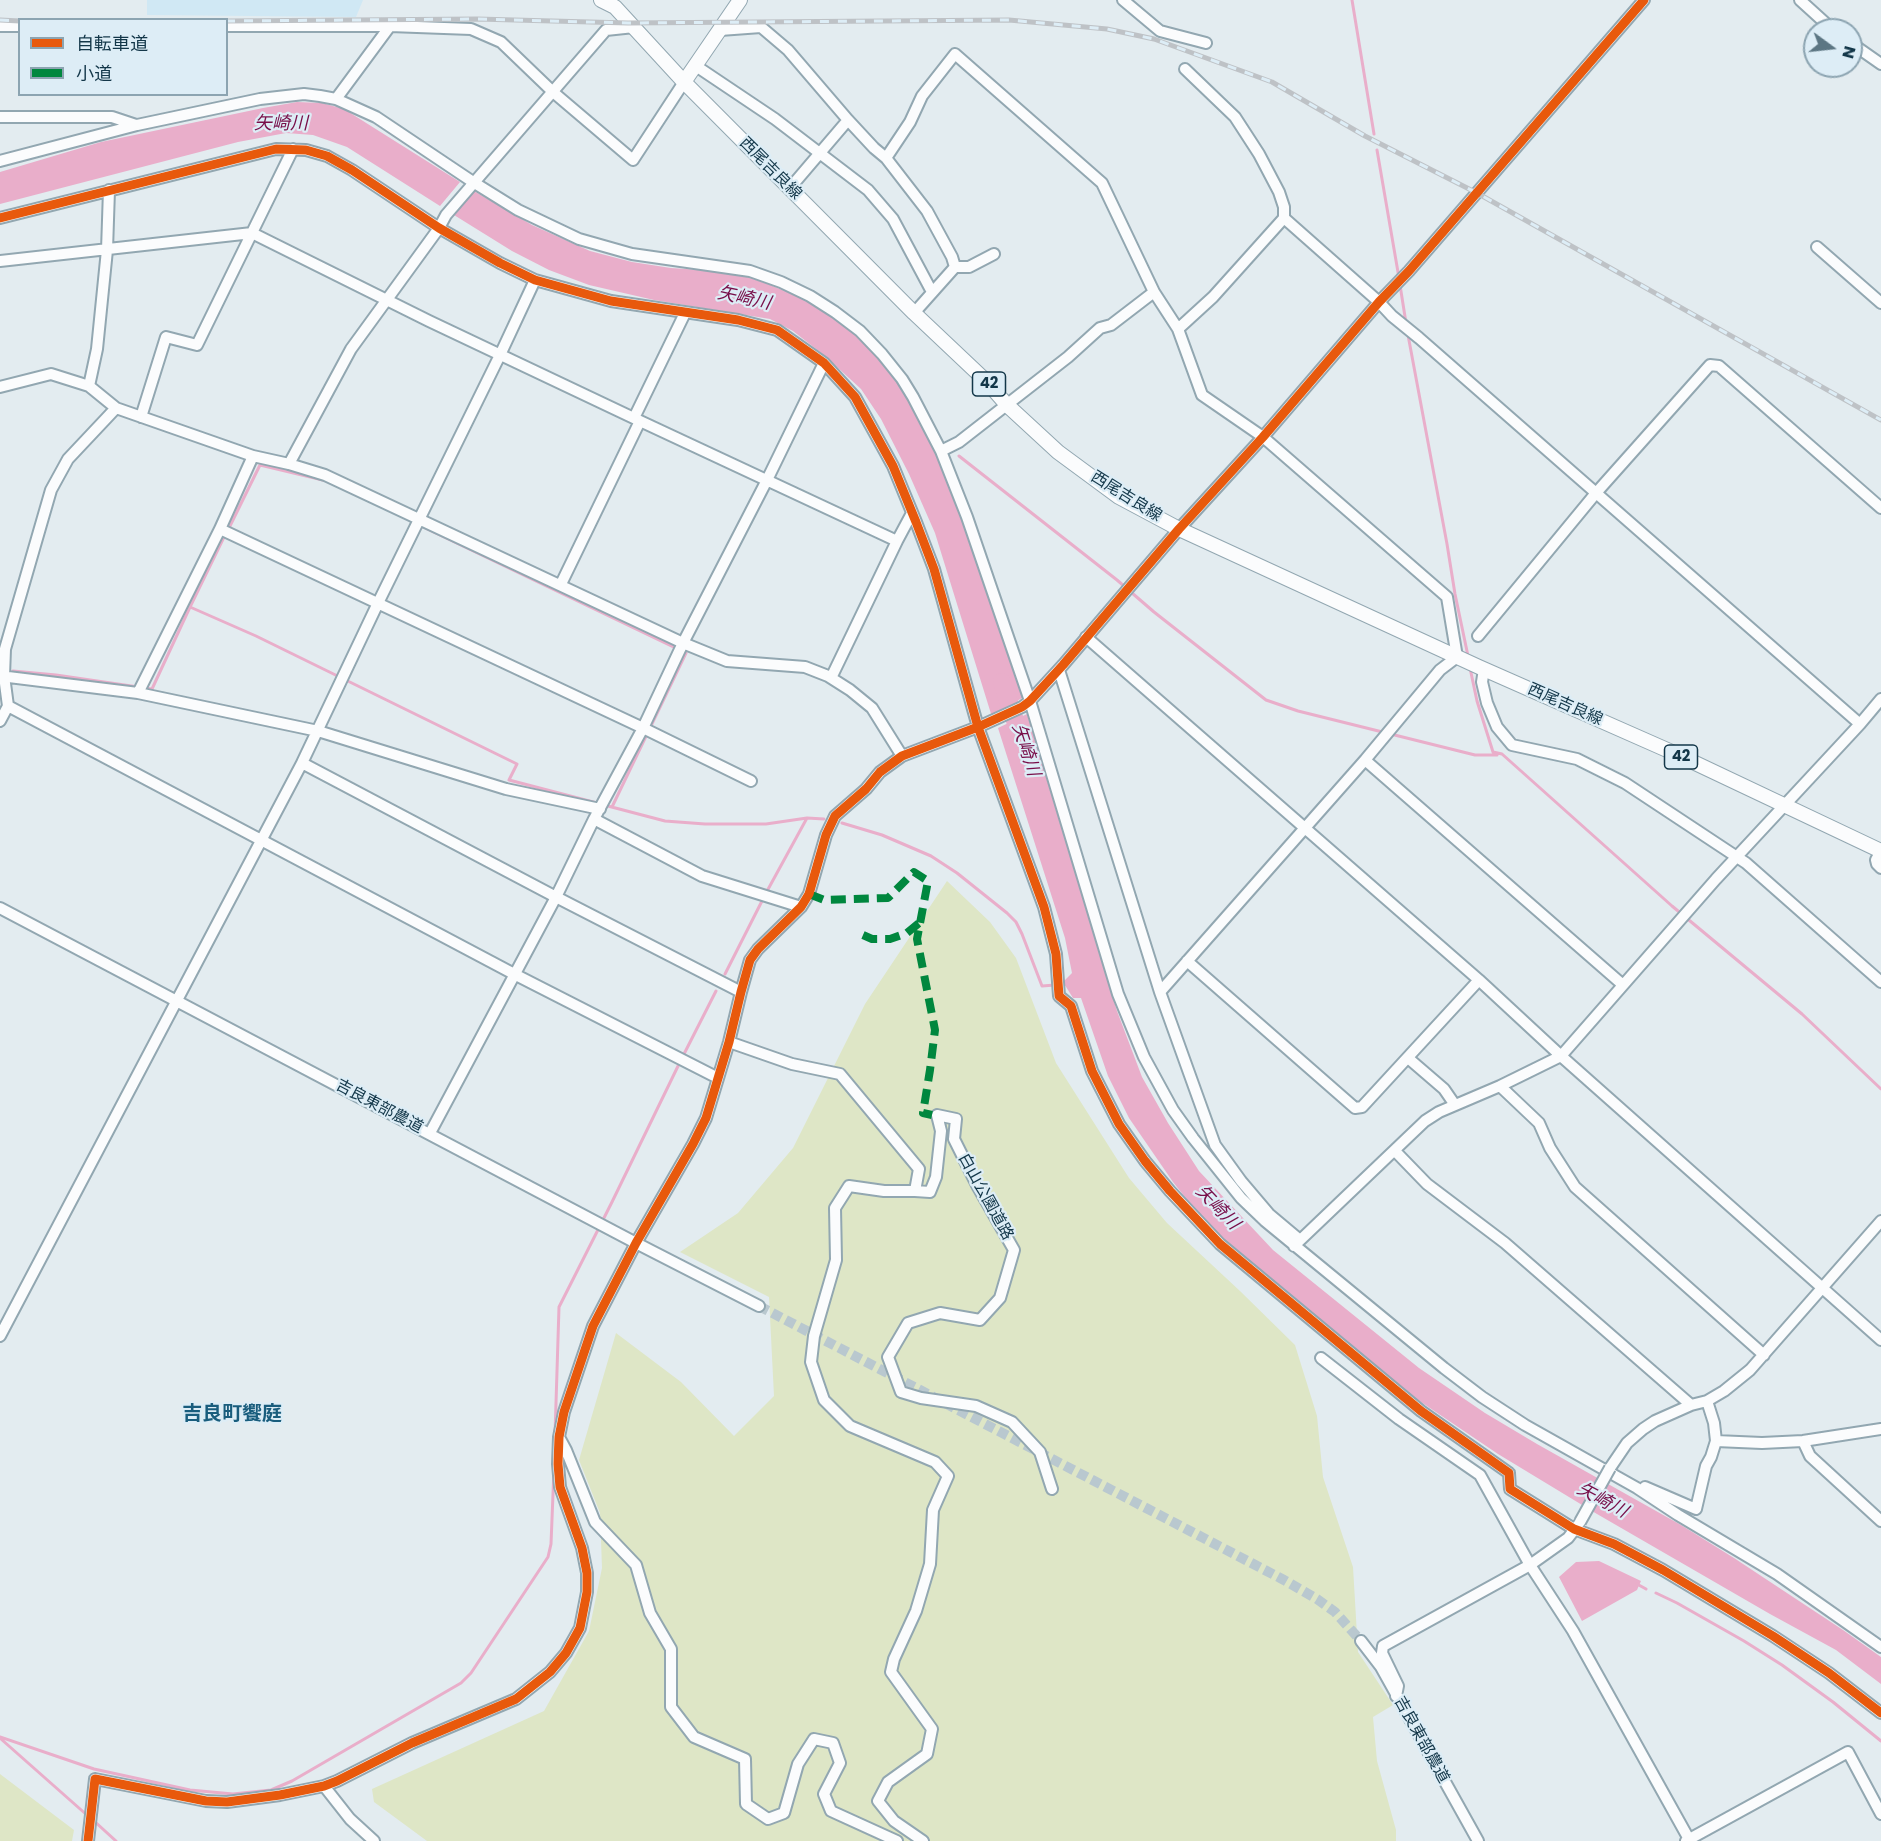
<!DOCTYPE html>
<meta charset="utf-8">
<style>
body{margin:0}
#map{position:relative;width:1881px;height:1841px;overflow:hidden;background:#e3ecf0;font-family:Poppins,"Noto Sans JP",sans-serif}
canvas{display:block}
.legend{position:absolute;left:18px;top:18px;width:210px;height:78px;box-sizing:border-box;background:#ddedf6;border:2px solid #8ca4b1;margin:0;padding:8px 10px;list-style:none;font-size:18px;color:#133749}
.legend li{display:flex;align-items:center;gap:12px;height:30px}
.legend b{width:30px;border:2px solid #8ca4b1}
.north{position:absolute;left:1803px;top:18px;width:60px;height:60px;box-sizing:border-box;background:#ddedf6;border:2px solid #8ca4b1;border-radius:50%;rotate:105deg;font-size:16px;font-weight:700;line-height:24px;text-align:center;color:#133749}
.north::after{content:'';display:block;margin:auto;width:21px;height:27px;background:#5c7683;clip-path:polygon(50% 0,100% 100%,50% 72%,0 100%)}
</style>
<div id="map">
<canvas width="1881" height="1841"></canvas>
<ul class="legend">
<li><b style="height:8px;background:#e8590c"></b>自転車道</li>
<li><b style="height:8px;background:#00873e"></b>小道</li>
</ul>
<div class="north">N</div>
</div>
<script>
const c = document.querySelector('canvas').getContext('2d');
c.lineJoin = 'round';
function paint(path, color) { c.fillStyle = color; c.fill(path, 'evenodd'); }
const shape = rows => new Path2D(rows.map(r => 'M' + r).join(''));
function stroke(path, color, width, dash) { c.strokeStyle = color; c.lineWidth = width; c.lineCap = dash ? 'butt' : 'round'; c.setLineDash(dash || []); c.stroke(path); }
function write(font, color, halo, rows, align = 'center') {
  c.font = font + ' Poppins,"Noto Sans JP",sans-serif'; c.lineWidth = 4.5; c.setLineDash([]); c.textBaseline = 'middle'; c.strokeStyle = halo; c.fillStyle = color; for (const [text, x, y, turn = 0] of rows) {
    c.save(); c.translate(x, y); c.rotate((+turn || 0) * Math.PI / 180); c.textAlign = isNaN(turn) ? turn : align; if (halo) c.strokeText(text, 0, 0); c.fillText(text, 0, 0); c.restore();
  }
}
paint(shape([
 [147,0,363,0,356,17,147,15]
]), '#d0e8f4');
paint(shape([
 [947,881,990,922,1016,958,1056,1063,1129,1178,1167,1223,1240,1291,1295,1345,1317,1416,1323,1477,1353,1567,1358,1652,1393,1705,1373,1717,1377,1761,1396,1830,1396,1841,427,1841,374,1802,372,1789,544,1711,589,1631,602,1568,600,1513,579,1460,616,1333,681,1382,734,1436,774,1396,769,1297,680,1252,738,1213,793,1148,865,1004],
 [0,1774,74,1830,72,1841,0,1841]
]), '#dee6c6');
paint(shape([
 [297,102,322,103,344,109,460,182,440,206,347,147,313,135,286,133,238,142,0,204,0,172,101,142,263,108],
 [474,191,532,225,590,251,632,262,671,268,732,272,768,284,820,306,861,339,896,377,916,407,971,535,1025,696,992,717,935,533,909,474,881,419,861,389,825,356,793,331,770,319,654,300,589,285,549,270,512,251,454,215],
 [1027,714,1117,1011,1142,1077,1168,1123,1199,1171,1273,1250,1419,1368,1485,1413,1537,1444,1681,1525,1734,1558,1843,1630,1881,1657,1881,1684,1836,1650,1770,1614,1597,1514,1498,1454,1384,1377,1272,1284,1217,1234,1196,1211,1173,1182,1129,1118,1108,1076,1081,998,1073,998,1063,982,1072,973,1065,938,998,728],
 [1599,1561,1641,1581,1637,1590,1582,1621,1559,1577,1576,1562]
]), '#e9aeca');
stroke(shape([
 [1352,0,1374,134],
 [1377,150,1399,278],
 [1400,285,1406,323],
 [1408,335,1447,544,1455,594,1468,656],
 [959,456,1117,580,1154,612,1266,700,1298,711,1475,755,1497,755],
 [419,525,686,653,612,807],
 [228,530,260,465,327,481],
 [190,607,225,535],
 [1470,668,1477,701,1493,752,1502,754,1672,906,1802,1014,1881,1089],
 [13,671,56,675,152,689,190,607,256,636,517,764,509,780,597,803],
 [604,805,665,821,705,824,766,824,807,818,824,819],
 [842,823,882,835,931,856,957,873,1007,913,1016,922,1022,934,1042,986,1068,984],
 [766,893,807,818],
 [725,974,763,899],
 [683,1056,716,991],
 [555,1435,559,1307,612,1202,680,1062],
 [1637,1584,1646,1589],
 [1656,1593,1677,1603,1744,1641,1782,1665,1833,1702,1881,1741],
 [0,1737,94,1769,190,1790,233,1794,271,1790,292,1781,461,1683,471,1673,548,1557,551,1544,554,1469],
 [1,1739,88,1816],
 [93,1820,116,1841]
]), '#e9aeca', 3);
stroke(shape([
 [1002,682,1023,744]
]), '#e9aeca', 18);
stroke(shape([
 [759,1306,1284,1580,1317,1599,1335,1612,1361,1641]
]), '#b9c8cf', 10, [10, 5]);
const minor = shape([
 [1123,0,1160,31,1206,43],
 [1800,0,1833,30],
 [0,26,20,26],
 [226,26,390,26,471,29,501,42,553,92,633,160,684,82],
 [720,30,761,27,788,50,848,120,874,148,886,158,910,122,922,96,955,54,1102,183,1154,292,1178,329,1202,395,1263,437,1447,597,1457,657,1440,670,1365,760,1160,992],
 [1851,43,1881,64],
 [696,66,775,119,868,190,893,219,932,292],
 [336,99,390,26],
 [0,117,112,117,136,125],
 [886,158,927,211,952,257,955,267],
 [0,161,137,125,260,99,304,94,320,96,336,99,376,117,473,182,518,210,579,239,632,254,750,271,781,282,810,296,835,312,860,331,882,354,902,379,913,397,941,451,967,517,1030,701,1118,994,1144,1057,1173,1110,1193,1138,1241,1198,1265,1221,1444,1368,1482,1397,1525,1425,1637,1488,1678,1515,1777,1574,1881,1647],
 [790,188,848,120],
 [0,218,276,149,306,150,327,156,352,170,439,228,500,263,535,280,611,301,738,320,777,330,824,363,855,397,893,466,916,522,934,569,978,727,1044,907,1056,954,1059,996,1071,1006,1092,1071,1119,1124,1145,1161,1170,1191,1220,1244,1421,1411,1509,1473,1510,1489,1574,1529,1614,1544,1663,1570,1773,1636,1829,1673,1881,1713],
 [1284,218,1379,302,1392,316,1419,338,1860,724],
 [1817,247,1881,303],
 [0,261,252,233,429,321,640,421,897,541],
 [914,313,955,267,969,267,994,254],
 [1178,329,1213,297,1284,218,1284,207,1279,192,1259,154,1235,117,1185,69],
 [89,386,97,349,107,250,109,190],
 [0,387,51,374,89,386,116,408,253,456],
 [116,408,68,459,51,490,5,649,4,676,8,706,516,975,718,1078],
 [141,417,166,337,197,345,293,149],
 [634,418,685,313],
 [941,451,959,442,1068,357,1100,328,1111,325,1154,292],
 [289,464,351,349,439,228,446,215,606,30,634,27],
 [220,529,643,728,751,781],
 [561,584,640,421],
 [1478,636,1596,493,1710,365,1719,366,1881,508],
 [1086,637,1479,980,1561,1056,1881,1340],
 [1484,669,1482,682,1487,703,1497,727,1512,745,1577,759,1625,783,1746,863,1881,982],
 [1059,670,1160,992,1215,1145,1241,1181,1269,1214,1300,1240],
 [0,676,138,693,318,731,506,789,600,809],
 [831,678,897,541,912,513],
 [138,693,220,529,253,456,289,464,325,475,683,643,727,661,805,667,828,676,850,690,872,708,902,756],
 [0,721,8,706],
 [1365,760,1623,985],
 [302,763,556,897,741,992],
 [594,819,702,876,801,907],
 [1881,851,1876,860,1877,864,1881,868],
 [0,908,636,1243,759,1306],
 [1187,961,1355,1108,1362,1107,1479,980],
 [729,1042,792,1064,840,1074,919,1169,915,1191,884,1191,849,1186,835,1208,836,1260,814,1336,811,1362,824,1400,850,1426,935,1462,948,1476,933,1510,930,1564,916,1611,894,1659,891,1672,932,1729,927,1754,888,1782,878,1801,894,1821,923,1841],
 [1408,1058,1444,1089,1455,1105],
 [1500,1086,1539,1123,1550,1148,1575,1187,1764,1355],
 [430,1133,556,897,594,819,643,728,683,643,767,480,824,363],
 [1395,1151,1427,1184,1505,1243,1691,1405],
 [915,1191,930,1192,936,1177,941,1131,937,1115,956,1119,954,1139,978,1187,1014,1250,1000,1298,980,1320,940,1313,908,1323,888,1357,901,1392,921,1398,976,1406,1012,1422,1040,1452,1052,1489],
 [1294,1246,1425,1121,1439,1112,1500,1086,1561,1056,1716,879,1860,724,1881,699],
 [0,1336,302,763,378,603,500,355,535,280],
 [1321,1358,1399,1419,1480,1475,1530,1565,1573,1631,1690,1841],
 [559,1437,566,1450,595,1522,636,1565,650,1613,671,1649,671,1707,694,1737,745,1759,746,1804,768,1819,784,1813,798,1764,814,1739,833,1743,840,1763,824,1794,831,1811,897,1841],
 [1716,1441,1762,1443,1803,1441,1881,1429],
 [1803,1441,1810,1456,1881,1521],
 [1610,1468,1627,1443,1643,1429,1655,1421,1691,1405,1707,1401,1724,1391,1750,1370,1881,1221],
 [1645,1487,1696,1509,1706,1466,1711,1457,1716,1441,1714,1423,1707,1401],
 [1361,1641,1381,1667,1478,1841],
 [1396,1696,1398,1686,1382,1653,1383,1646,1530,1565,1568,1538,1578,1525],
 [324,1786,350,1819,374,1841],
 [88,1841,95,1779,206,1801,227,1802,280,1795,324,1786,337,1781,412,1743,516,1699,550,1672,566,1653,580,1628,587,1592,587,1573,582,1548,560,1487,558,1464,559,1437,564,1412,593,1326,636,1243,693,1144,706,1118,729,1042,741,992,750,960,758,949,801,907,809,894,826,835,835,816,866,789,880,772,902,756,978,727,1022,707,1030,701,1063,665,1179,529,1263,437,1379,302,1409,271,1644,0],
 [1686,1841,1848,1752,1881,1814]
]);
const major = shape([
 [601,0,615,7,684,82,914,313,986,381,1007,405,1058,452,1119,497,1179,529,1479,667,1674,753,1881,851],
 [684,82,740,0]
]);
stroke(minor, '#92a7b1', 14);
stroke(major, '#92a7b1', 16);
stroke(minor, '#fbfcfd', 10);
stroke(major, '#fbfcfd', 14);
const rail = shape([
 [0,20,20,21],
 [226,21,477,19,628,23,1009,20,1107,29,1154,39,1272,82,1365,136,1477,193,1881,420]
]);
stroke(rail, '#bec2c6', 5);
stroke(rail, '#ddedf6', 3, [9]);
const minorBridge = shape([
 [1580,1522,1610,1468]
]);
stroke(minorBridge, '#92a7b1', 14, []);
stroke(minorBridge, '#fbfcfd', 10);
stroke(shape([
 [809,894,824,900,888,898,914,872,928,881,917,939,935,1030,930,1070,923,1113,932,1115],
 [863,935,872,939,890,939,907,933,919,923]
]), '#00873e', 8, [15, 8]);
stroke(shape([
 [0,218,276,149,306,150,327,156,352,170,439,228,500,263,535,280,611,301,738,320,777,330,824,363,855,397,893,466,916,522,934,569,978,727,1044,907,1056,954,1059,996,1071,1006,1092,1071,1119,1124,1145,1161,1170,1191,1220,1244,1421,1411,1509,1473,1510,1489,1574,1529,1614,1544,1663,1570,1773,1636,1829,1673,1881,1713],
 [88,1841,95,1779,206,1801,227,1802,280,1795,324,1786,337,1781,412,1743,516,1699,550,1672,566,1653,580,1628,587,1592,587,1573,582,1548,560,1487,558,1464,559,1437,564,1412,593,1326,636,1243,693,1144,706,1118,729,1042,741,992,750,960,758,949,801,907,809,894,826,835,835,816,866,789,880,772,902,756,978,727,1022,707,1030,701,1063,665,1179,529,1263,437,1379,302,1409,271,1644,0]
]), '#e8590c', 9);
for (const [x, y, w] of [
 [989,384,33],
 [1681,757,33]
]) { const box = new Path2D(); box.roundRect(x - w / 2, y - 12, w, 24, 4.5); c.fillStyle = '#ddedf6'; c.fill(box); stroke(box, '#133749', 1.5); }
write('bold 15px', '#133749', null, [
 ["42",989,384],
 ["42",1681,757]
]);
write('16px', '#133749', '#ddedf6', [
 ["西尾吉良線",770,169,45],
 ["西尾吉良線",1126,497,32],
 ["西尾吉良線",1565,705,24],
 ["吉良東部農道",379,1107,28],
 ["白山公園道路",985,1197,61],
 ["吉良東部農道",1421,1740,61]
]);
write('italic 18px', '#780e49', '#ddedf6', [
 ["矢崎川",281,124],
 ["矢崎川",744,299,12],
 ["矢崎川",1025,750,72],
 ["矢崎川",1217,1208,46],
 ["矢崎川",1602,1501,28]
]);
write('bold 20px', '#195d7d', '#ddedf6', [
 ["吉良町饗庭",232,1415]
]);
</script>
